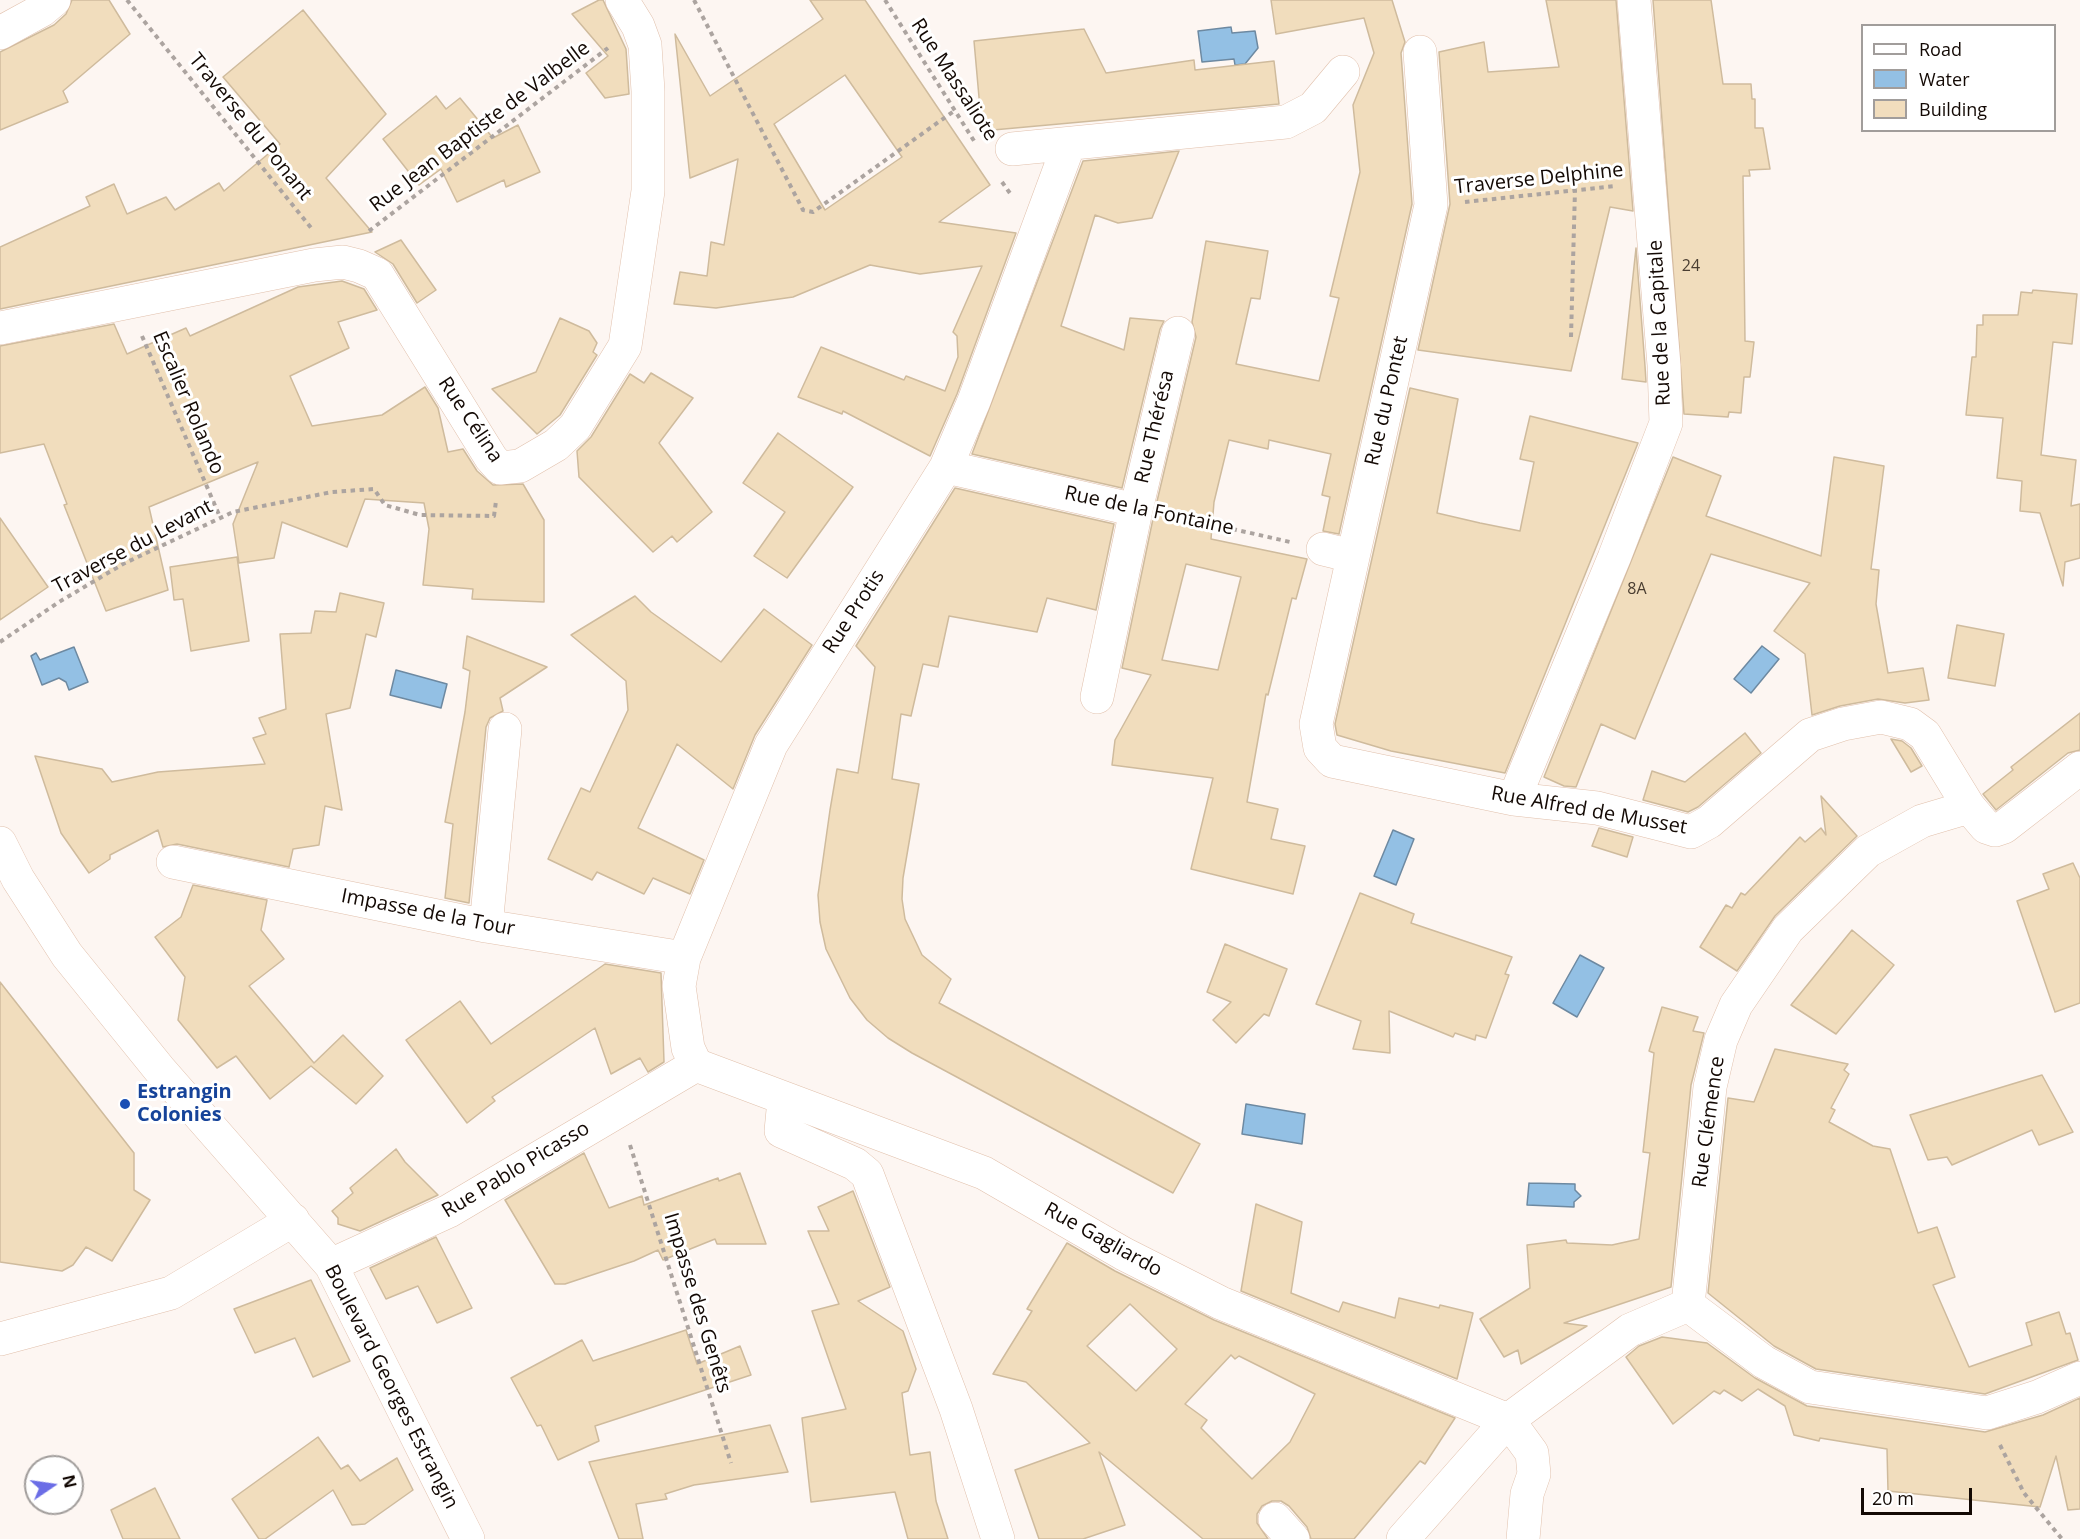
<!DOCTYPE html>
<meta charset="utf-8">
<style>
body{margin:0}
#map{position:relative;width:2080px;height:1539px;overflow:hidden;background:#fdf6f2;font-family:"Open Sans",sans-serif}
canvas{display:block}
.legend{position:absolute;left:1861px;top:24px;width:195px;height:108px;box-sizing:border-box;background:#fff;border:2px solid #a19d9b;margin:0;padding:8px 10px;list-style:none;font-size:18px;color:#130904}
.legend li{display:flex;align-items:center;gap:12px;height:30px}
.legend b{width:30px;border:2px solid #a19d9b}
.north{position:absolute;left:24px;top:1455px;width:60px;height:60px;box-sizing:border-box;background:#fff;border:2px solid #a19d9b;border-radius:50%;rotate:77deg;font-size:16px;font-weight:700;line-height:24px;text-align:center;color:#130904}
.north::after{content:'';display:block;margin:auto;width:21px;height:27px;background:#6b6de6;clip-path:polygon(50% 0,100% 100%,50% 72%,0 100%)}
.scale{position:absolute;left:1861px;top:1488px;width:111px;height:27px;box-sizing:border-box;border:3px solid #130904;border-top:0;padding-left:8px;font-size:18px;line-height:21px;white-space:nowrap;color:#130904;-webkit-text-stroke:4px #fff;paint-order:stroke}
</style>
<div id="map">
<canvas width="2080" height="1539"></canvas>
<ul class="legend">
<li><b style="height:8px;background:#fff"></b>Road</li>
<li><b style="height:16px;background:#93c0e4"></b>Water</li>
<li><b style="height:16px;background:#f1ddbd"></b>Building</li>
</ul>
<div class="north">N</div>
<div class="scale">20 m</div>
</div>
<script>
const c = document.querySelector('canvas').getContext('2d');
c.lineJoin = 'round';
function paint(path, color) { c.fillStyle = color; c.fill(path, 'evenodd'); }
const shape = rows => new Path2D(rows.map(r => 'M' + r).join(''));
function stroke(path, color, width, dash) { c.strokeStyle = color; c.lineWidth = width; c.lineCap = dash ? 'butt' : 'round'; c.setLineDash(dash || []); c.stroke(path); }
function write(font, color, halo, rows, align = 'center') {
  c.font = font + ' "Open Sans",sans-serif'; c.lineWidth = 6; c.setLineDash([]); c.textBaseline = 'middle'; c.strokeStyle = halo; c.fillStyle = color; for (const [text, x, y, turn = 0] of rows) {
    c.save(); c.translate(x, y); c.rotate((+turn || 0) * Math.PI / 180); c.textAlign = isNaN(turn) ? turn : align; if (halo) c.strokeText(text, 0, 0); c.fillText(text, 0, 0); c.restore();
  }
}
const water = shape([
 [1231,27,1232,33,1255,31,1258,48,1245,64,1235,65,1234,59,1202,62,1198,31,1231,27],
 [1762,646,1779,659,1751,693,1734,679,1762,646],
 [74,647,88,682,69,690,66,682,59,678,42,685,31,656,36,653,40,660,74,647],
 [396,670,447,684,441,708,390,695,396,670],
 [1393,830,1414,839,1396,885,1374,876,1393,830],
 [1580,955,1604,968,1577,1017,1553,1003,1580,955],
 [1246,1104,1305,1114,1302,1144,1242,1134,1246,1104],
 [1529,1183,1575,1184,1575,1190,1581,1196,1574,1202,1574,1207,1527,1205,1529,1183]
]);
paint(water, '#93c0e4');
stroke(water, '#6d89a1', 1.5);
const building = shape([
 [72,0,109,0,130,34,63,91,68,102,0,130,0,52,54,25,66,14,72,0],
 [599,0,603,0,626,49,629,94,605,98,586,73,608,56,572,14,599,0],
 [810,0,865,0,990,185,939,222,1016,233,957,394,930,456,843,411,842,414,798,397,821,347,904,380,906,376,945,391,958,357,957,336,953,332,982,266,920,274,870,265,793,297,716,308,674,304,680,272,707,276,711,242,724,245,738,159,690,178,675,34,710,96,823,19,810,0],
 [845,75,902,157,825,210,774,124,845,75],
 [1271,0,1392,0,1405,42,1401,53,1412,204,1339,534,1323,531,1330,497,1322,495,1331,454,1269,440,1268,449,1229,440,1214,502,1211,539,1307,559,1296,599,1292,598,1268,695,1266,694,1247,802,1278,809,1271,839,1305,846,1293,894,1191,869,1213,778,1112,765,1115,740,1151,675,1122,668,1154,514,1196,337,1192,322,1206,241,1268,251,1260,299,1251,298,1236,364,1319,381,1339,298,1330,296,1360,172,1353,105,1374,53,1364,18,1276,34,1271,0],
 [1186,564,1241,577,1218,670,1162,660,1186,564],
 [1546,0,1616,0,1633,211,1610,207,1571,371,1418,350,1450,204,1439,52,1484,42,1488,72,1559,67,1546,0],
 [1653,0,1711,0,1723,84,1751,84,1752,99,1755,99,1755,128,1763,128,1770,169,1749,170,1750,176,1743,176,1745,341,1754,342,1750,377,1744,377,1741,413,1729,412,1728,417,1684,414,1653,0],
 [303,10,386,114,326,178,372,232,0,309,0,247,90,206,86,197,114,184,127,214,166,197,175,210,219,183,224,191,280,144,223,77,303,10],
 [1084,29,1106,73,1194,60,1195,70,1274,61,1279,104,982,131,974,41,1084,29],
 [436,96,446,109,460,98,493,138,518,125,540,172,506,187,504,180,457,202,441,169,419,185,383,139,436,96],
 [1179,151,1152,218,1118,223,1095,215,1061,326,1124,350,1130,318,1164,321,1160,329,1122,488,972,454,1083,161,1179,151],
 [401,240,436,290,417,303,393,264,375,252,401,240],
 [1636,248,1645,366,1646,382,1622,379,1636,248],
 [342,281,364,289,377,310,338,322,349,348,290,376,312,426,382,415,425,387,438,408,448,452,463,449,477,471,493,485,523,484,544,520,544,602,472,599,473,589,423,585,429,529,424,503,365,499,347,547,282,522,274,558,239,563,233,524,258,462,149,507,168,590,106,611,64,505,67,504,44,444,0,453,0,346,114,324,127,354,186,328,190,336,298,287,342,281],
 [2033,290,2077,294,2072,344,2053,342,2041,455,2076,460,2071,506,2080,504,2080,558,2065,562,2063,586,2040,513,2020,511,2022,481,1997,478,2003,418,1966,415,1972,357,1976,357,1977,325,1983,325,1983,315,2018,315,2021,292,2032,293,2033,290],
 [560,318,589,331,597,343,593,352,597,355,560,415,537,434,492,389,536,372,560,318],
 [651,373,693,398,659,443,712,512,677,542,672,536,653,552,579,477,577,451,591,437,630,374,644,383,651,373],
 [1410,388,1458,399,1437,513,1480,523,1520,531,1534,462,1520,459,1530,416,1638,443,1505,773,1391,751,1337,735,1335,724,1410,388],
 [778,433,853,487,787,578,754,556,785,512,743,483,778,433],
 [1673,457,1721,476,1706,516,1821,556,1834,457,1884,466,1871,569,1879,570,1876,604,1888,673,1923,668,1929,700,1905,703,1878,699,1840,706,1812,715,1805,654,1774,631,1810,583,1711,554,1635,739,1601,724,1576,787,1564,786,1544,777,1673,457],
 [955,488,1114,524,1096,610,1047,598,1037,632,949,616,938,667,923,664,911,716,901,714,892,779,919,784,903,878,902,899,905,919,922,955,951,979,939,1003,1200,1144,1173,1193,912,1053,888,1038,867,1020,850,998,826,949,820,922,818,895,830,810,837,769,858,773,875,667,856,646,955,488],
 [0,518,48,587,0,620,0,518],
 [237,557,249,641,191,651,183,599,174,600,170,567,237,557],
 [340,593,384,603,376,637,366,634,350,708,326,714,342,810,325,806,319,845,293,849,289,867,177,844,163,847,158,830,110,855,110,859,89,873,61,833,35,756,102,769,112,782,158,772,265,764,253,738,266,734,259,718,286,709,280,634,311,633,315,611,336,612,340,593],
 [635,596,651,612,721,662,764,609,812,645,755,735,733,789,677,744,638,828,704,860,690,894,653,878,644,894,597,872,592,880,548,859,581,788,590,792,628,710,626,681,571,635,635,596],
 [1957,625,2004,634,1995,686,1948,678,1957,625],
 [467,636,547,667,500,698,503,711,490,718,486,727,469,903,445,898,453,824,445,822,465,712,470,671,463,668,467,636],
 [2080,713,2080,750,2068,753,1996,810,1983,794,2013,770,2011,767,2080,713],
 [1745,733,1761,753,1698,807,1688,812,1643,800,1652,771,1685,782,1745,733],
 [1891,739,1902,741,1911,748,1922,766,1911,772,1891,739],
 [1821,796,1857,836,1775,916,1737,971,1700,947,1726,905,1732,908,1741,893,1745,895,1800,837,1805,842,1821,828,1826,835,1821,796],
 [1599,828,1633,837,1627,857,1592,846,1599,828],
 [2073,863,2080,878,2080,1003,2055,1012,2017,901,2049,889,2043,874,2073,863],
 [193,885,267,900,261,930,284,959,249,986,314,1063,343,1035,383,1076,356,1104,311,1066,270,1099,236,1056,217,1068,178,1020,185,977,155,937,181,917,193,885],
 [1360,893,1414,914,1411,923,1512,957,1505,974,1509,975,1486,1038,1476,1035,1475,1040,1455,1033,1453,1037,1389,1011,1390,1053,1353,1049,1361,1021,1316,1004,1360,893],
 [1852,930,1894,965,1836,1034,1791,1005,1852,930],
 [1225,944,1287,969,1269,1016,1264,1014,1236,1043,1213,1020,1231,1002,1207,992,1225,944],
 [605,964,661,973,664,1062,648,1072,640,1058,611,1074,595,1028,492,1097,495,1101,467,1123,406,1040,460,1001,491,1044,605,964],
 [0,982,134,1153,134,1190,150,1200,112,1261,86,1247,73,1265,62,1271,0,1262,0,982],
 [1662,1007,1698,1017,1693,1031,1704,1033,1691,1085,1671,1287,1564,1323,1587,1326,1521,1364,1518,1350,1504,1357,1480,1319,1530,1288,1527,1245,1566,1240,1567,1243,1612,1245,1639,1239,1650,1153,1643,1152,1654,1053,1649,1051,1662,1007],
 [1775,1049,1848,1064,1844,1070,1849,1074,1831,1108,1835,1110,1829,1122,1873,1146,1890,1149,1918,1233,1937,1227,1955,1277,1933,1285,1969,1367,2032,1345,2026,1323,2059,1312,2066,1334,2070,1333,2078,1360,1985,1394,1816,1369,1774,1346,1708,1293,1728,1098,1754,1102,1775,1049],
 [2042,1075,2073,1132,2039,1145,2032,1130,1952,1165,1947,1157,1928,1160,1910,1115,2042,1075],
 [396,1149,405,1162,438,1195,360,1231,338,1224,338,1218,332,1211,353,1193,350,1188,396,1149],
 [584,1153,609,1208,642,1196,644,1205,718,1178,719,1181,740,1173,766,1244,717,1244,715,1239,663,1260,658,1250,634,1261,565,1284,555,1284,505,1200,584,1153],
 [853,1191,890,1287,858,1301,903,1331,916,1369,908,1391,902,1393,910,1455,930,1452,936,1501,948,1539,908,1539,895,1492,811,1502,802,1418,846,1409,812,1311,839,1304,808,1231,829,1231,818,1207,853,1191],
 [1256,1204,1302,1222,1291,1293,1339,1312,1343,1302,1395,1318,1399,1298,1439,1308,1440,1305,1473,1313,1457,1379,1241,1291,1256,1204],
 [436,1237,472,1308,437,1323,418,1286,386,1299,370,1268,436,1237],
 [1067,1243,1115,1271,1214,1320,1455,1418,1425,1464,1420,1461,1354,1539,1311,1539,1307,1527,1289,1506,1281,1501,1272,1501,1262,1506,1257,1514,1257,1523,1268,1539,1203,1539,1099,1452,1125,1525,1083,1539,1039,1539,1015,1470,1090,1443,1026,1382,993,1374,1032,1311,1027,1309,1067,1243],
 [1130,1304,1177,1349,1136,1391,1087,1346,1130,1304],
 [1231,1355,1235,1359,1239,1356,1315,1394,1290,1442,1252,1479,1201,1428,1207,1420,1185,1404,1231,1355],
 [311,1280,350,1361,313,1377,295,1338,255,1353,234,1309,311,1280],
 [686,1330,697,1364,740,1346,751,1375,595,1426,599,1441,558,1460,541,1425,537,1426,511,1378,582,1340,593,1361,686,1330],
 [1662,1337,1707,1343,1755,1378,1807,1406,1985,1432,2043,1415,2080,1398,2080,1509,2068,1510,2056,1456,2040,1507,1888,1491,1887,1449,1820,1438,1819,1441,1794,1435,1785,1406,1758,1389,1742,1401,1724,1390,1720,1394,1714,1391,1673,1424,1626,1357,1639,1346,1662,1337],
 [770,1425,788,1472,694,1485,665,1494,667,1499,636,1504,643,1539,619,1539,589,1462,770,1425],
 [318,1437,341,1469,348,1465,360,1481,397,1458,413,1490,365,1524,352,1525,333,1490,265,1539,259,1539,232,1499,318,1437],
 [155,1488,180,1539,123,1539,111,1510,155,1488]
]);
paint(building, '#f1ddbd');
stroke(building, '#cfbb9d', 1.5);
const minor = shape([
 [0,33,42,10,54,0],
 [1420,52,1431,205,1316,724,1320,748,1332,761,1514,799,1597,808,1691,832,1709,822,1810,735,1843,724,1881,717,1910,724,1925,735,1969,807,1986,827,1995,830,2004,827,2080,768],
 [1012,149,1286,122,1313,108,1343,72],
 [0,328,314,265,343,262,359,266,377,274,491,458,500,468,520,466,556,445,575,427,625,346,648,191,648,91,645,45,638,26,622,0],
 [946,467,1136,510],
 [1323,549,1352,556],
 [1097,697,1136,510,1178,333],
 [1514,799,1614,558,1666,423,1664,365,1634,0],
 [0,843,18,879,67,955,160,1070,331,1265,468,1539],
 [173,862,486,926,684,958],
 [486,926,505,729],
 [696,1065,688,1048,679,986,684,958,771,745,946,467,974,401,1069,144],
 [696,1065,984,1173,1124,1254,1221,1303,1508,1420],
 [784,1100,781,1131,855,1164,867,1174,956,1409,998,1539],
 [331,1265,449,1211,696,1065],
 [1688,1305,1710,1087,1721,1040,1736,1005,1788,929,1868,851,1922,821,1969,807],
 [0,1339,171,1293,293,1220],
 [1508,1420,1532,1453,1534,1474,1527,1494,1523,1539],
 [1275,1519,1293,1539],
 [1403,1539,1508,1420,1630,1330,1688,1305,1764,1362,1810,1387,1987,1413,2037,1397,2080,1378]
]);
stroke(minor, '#e1c0ac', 34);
stroke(shape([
 [127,0,312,229],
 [694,0,803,210,813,212,954,111],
 [885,0,976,144],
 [1002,182,1012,196],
 [1465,202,1616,186],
 [369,231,608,48],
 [142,336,220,517],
 [1571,337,1575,190],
 [1171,515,1290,542],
 [0,642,59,602,123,564,233,512,332,492,374,489,385,505,420,515,494,516,496,501],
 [630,1145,731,1463],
 [2000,1445,2024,1493,2062,1539]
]), '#aca4a0', 4, [4.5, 4.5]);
stroke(minor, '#fff', 33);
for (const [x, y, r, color] of [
 [125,1104,6,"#1a4fb4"]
]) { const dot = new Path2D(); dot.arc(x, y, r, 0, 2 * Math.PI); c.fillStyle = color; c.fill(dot); stroke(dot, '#fff', 2); }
write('16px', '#4a3e32', null, [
 ["24",1691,266],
 ["8A",1637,589]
]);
write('20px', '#130904', '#fff', [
 ["Rue Massaliote",954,80,57],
 ["Traverse du Ponant",250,127,51],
 ["Rue Jean Baptiste de Valbelle",480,127,-37],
 ["Traverse Delphine",1539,179,-6],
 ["Rue de la Capitale",1660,323,-93],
 ["Rue du Pontet",1387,401,-77],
 ["Escalier Rolando",188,403,67],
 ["Rue Célina",470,420,56],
 ["Rue Thérésa",1155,427,-77],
 ["Rue de la Fontaine",1149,511,12],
 ["Traverse du Levant",133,547,-28],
 ["Rue Protis",854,612,-57],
 ["Rue Alfred de Musset",1589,811,10],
 ["Impasse de la Tour",428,913,11],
 ["Rue Clémence",1709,1122,-82],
 ["Rue Pablo Picasso",516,1170,-31],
 ["Rue Gagliardo",1103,1240,29],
 ["Impasse des Genêts",697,1303,73],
 ["Boulevard Georges Estrangin",391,1387,63]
]);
write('bold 20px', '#164399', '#fff', [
 ["Estrangin",137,1092],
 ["Colonies",137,1115]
], 'left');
</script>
